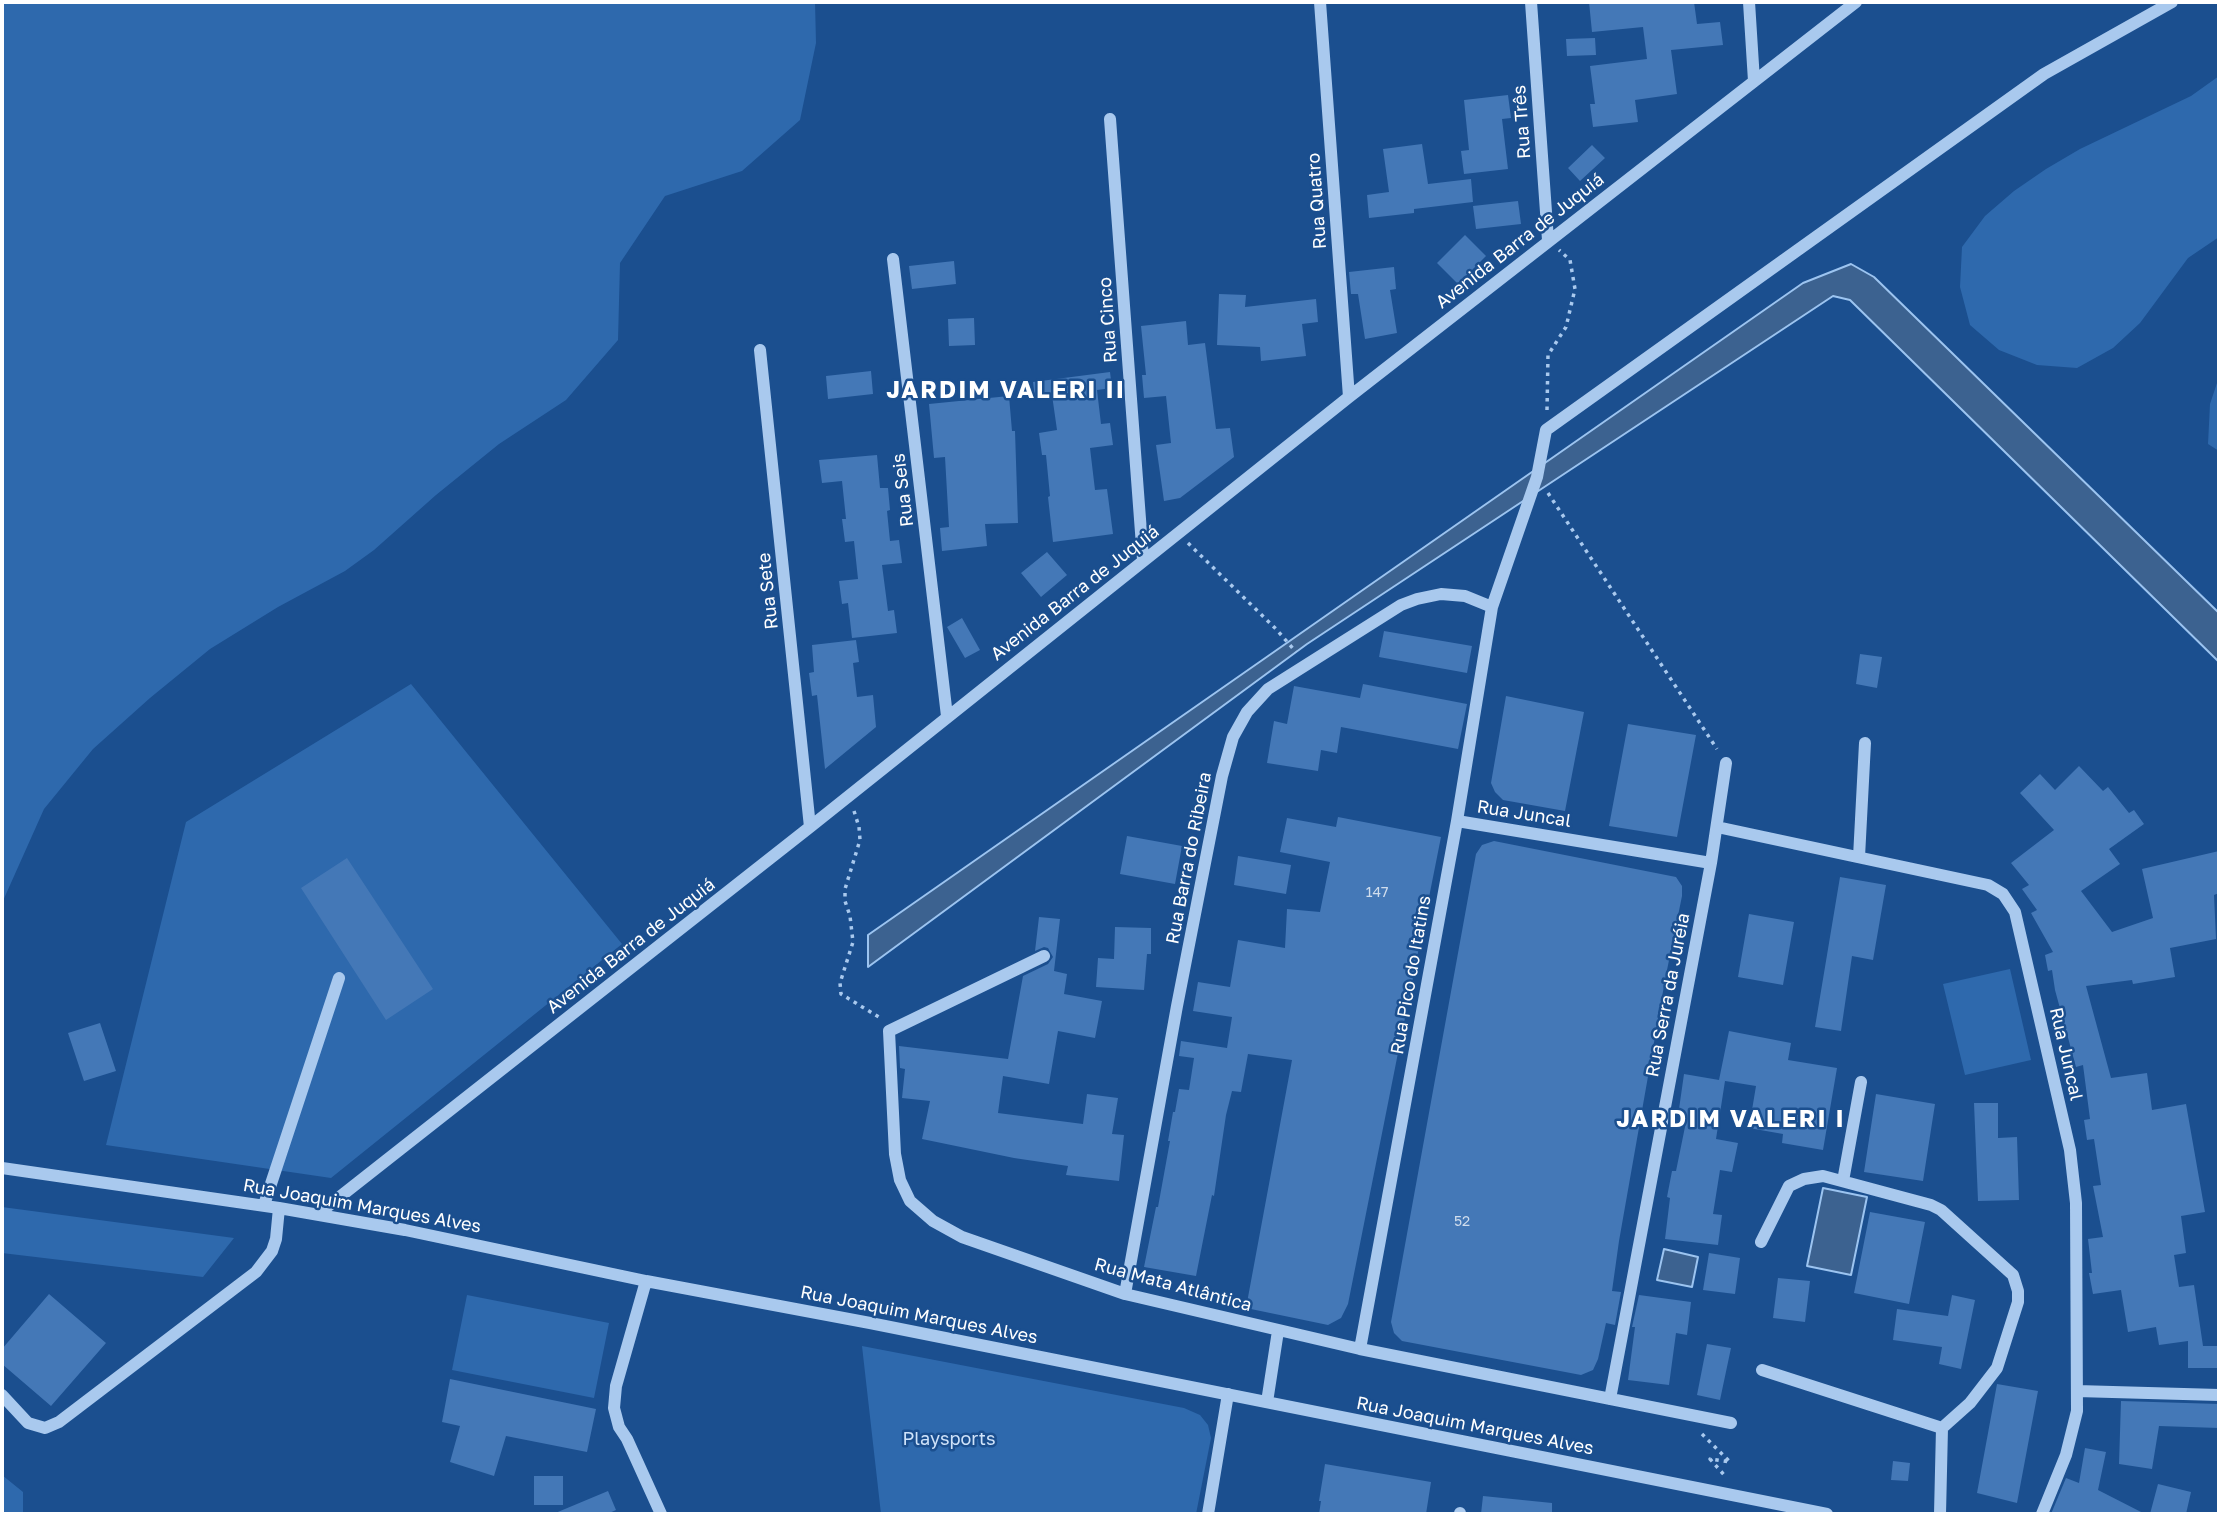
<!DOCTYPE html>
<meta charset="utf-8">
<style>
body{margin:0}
#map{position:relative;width:2221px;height:1516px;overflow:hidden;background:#1b4f8f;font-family:"Golos Text",sans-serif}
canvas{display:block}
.frame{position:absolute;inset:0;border:4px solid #fff;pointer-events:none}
</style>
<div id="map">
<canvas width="2221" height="1516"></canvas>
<div class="frame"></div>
</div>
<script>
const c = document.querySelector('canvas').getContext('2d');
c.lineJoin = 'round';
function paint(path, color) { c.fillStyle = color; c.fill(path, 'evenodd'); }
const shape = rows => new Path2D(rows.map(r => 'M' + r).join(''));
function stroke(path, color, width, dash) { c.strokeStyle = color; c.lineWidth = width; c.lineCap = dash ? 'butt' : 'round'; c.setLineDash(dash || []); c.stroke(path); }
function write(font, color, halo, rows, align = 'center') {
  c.font = font + ' "Golos Text",sans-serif'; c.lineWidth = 5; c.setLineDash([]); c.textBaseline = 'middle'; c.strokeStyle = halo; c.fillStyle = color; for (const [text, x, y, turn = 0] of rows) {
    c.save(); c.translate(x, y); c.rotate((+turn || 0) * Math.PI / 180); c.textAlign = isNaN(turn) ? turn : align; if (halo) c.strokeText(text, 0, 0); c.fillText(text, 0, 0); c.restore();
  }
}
paint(shape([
 [2,2,815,2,816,43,800,120,742,171,665,196,620,263,618,340,566,400,499,444,436,495,374,550,345,571,278,607,210,649,150,698,93,749,44,809,2,903],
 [2219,76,2219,237,2188,258,2140,323,2113,348,2077,368,2037,365,1999,350,1970,325,1960,287,1962,247,1985,216,2014,191,2046,169,2080,149,2191,96],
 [2219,377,2219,451,2208,444,2210,404],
 [411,684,622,944,331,1178,106,1145,186,822],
 [2010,969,2031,1060,1965,1075,1943,984],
 [2,1207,234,1238,203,1277,2,1253],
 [467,1295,609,1323,594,1398,452,1370],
 [862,1346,1184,1408,1200,1415,1208,1425,1211,1438,1196,1514,881,1514],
 [2,1475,23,1492,23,1514,2,1514]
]), '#2e69ad');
const water = shape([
 [1851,264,1874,277,2219,613,2219,662,1850,300,1833,296,1307,644,868,967,868,935,1803,283,1851,264],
 [1823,1188,1867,1197,1851,1275,1807,1266,1823,1188],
 [1664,1249,1698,1257,1692,1287,1657,1280,1664,1249]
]);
paint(water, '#3c6290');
stroke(water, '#9cc4f0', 2);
paint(shape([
 [1589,2,1694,2,1697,24,1720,22,1723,45,1671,50,1677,94,1635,100,1638,122,1593,127,1590,104,1595,104,1590,66,1647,59,1643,27,1592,32],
 [1595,38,1596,55,1567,56,1566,39],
 [1508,95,1511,118,1502,119,1508,169,1464,174,1461,151,1469,150,1464,100],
 [1422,144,1428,184,1471,179,1473,202,1414,209,1414,213,1369,218,1367,195,1389,192,1383,149],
 [1592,145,1605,158,1580,181,1568,168],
 [1518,201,1521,224,1476,229,1473,206],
 [1465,235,1486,256,1458,284,1437,263],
 [954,261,956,284,912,289,909,266],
 [1394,267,1396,289,1390,290,1397,333,1365,339,1358,294,1351,294,1349,272],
 [1219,294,1246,295,1245,307,1316,299,1318,322,1302,324,1306,356,1261,361,1260,347,1217,345],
 [974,318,975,345,949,346,948,319],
 [1186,321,1188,345,1205,343,1216,429,1230,428,1234,457,1180,498,1164,501,1156,445,1171,443,1166,396,1144,398,1142,375,1146,375,1141,326],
 [871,371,873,394,828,399,826,376],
 [1110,372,1112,388,1097,390,1101,424,1110,423,1113,445,1090,448,1095,490,1107,489,1113,534,1053,542,1048,497,1050,496,1046,455,1042,455,1039,433,1057,430,1052,395,1035,398,1033,382],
 [1009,396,1012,431,1015,431,1018,523,985,524,987,546,942,551,940,528,949,527,945,457,934,458,929,404],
 [877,455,880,488,888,488,890,510,887,511,890,541,899,540,902,563,882,565,888,611,894,610,897,633,852,638,848,603,842,604,839,581,858,579,854,541,845,542,842,519,846,519,842,481,822,483,819,460],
 [1047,552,1067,575,1041,597,1021,573],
 [962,618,980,650,965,658,947,627],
 [1384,631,1472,646,1467,673,1379,657],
 [856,640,859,662,853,663,857,697,873,695,876,727,825,769,817,695,812,696,809,673,814,672,812,645],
 [1860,654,1882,657,1877,688,1856,684],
 [1363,684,1467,704,1458,749,1341,727,1337,753,1321,750,1318,771,1267,763,1274,721,1287,724,1294,686,1360,698],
 [1506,696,1584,712,1565,811,1503,800,1495,792,1491,783],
 [1628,724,1696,735,1677,837,1609,826],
 [2079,766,2103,791,2108,787,2129,813,2134,810,2144,824,2109,849,2120,864,2081,891,2112,932,2153,918,2142,869,2219,851,2219,893,2214,895,2216,939,2170,948,2175,977,2133,984,2132,980,2086,986,2111,1078,2147,1073,2152,1110,2186,1104,2205,1212,2181,1216,2186,1253,2174,1255,2179,1287,2194,1285,2203,1346,2219,1346,2219,1368,2188,1368,2188,1341,2159,1345,2156,1327,2128,1332,2121,1290,2093,1294,2089,1273,2092,1273,2088,1239,2103,1237,2093,1186,2101,1185,2094,1139,2087,1140,2084,1120,2090,1119,2083,1065,2076,1067,2055,990,2052,970,2048,971,2045,955,2053,952,2031,913,2037,910,2022,889,2029,885,2011,863,2054,830,2020,793,2040,774,2055,790],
 [1338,817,1441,837,1348,1304,1341,1318,1328,1325,1246,1308,1292,1060,1248,1054,1241,1092,1232,1091,1226,1115,1214,1196,1212,1195,1196,1276,1144,1267,1156,1207,1158,1207,1170,1141,1168,1141,1173,1112,1175,1112,1179,1089,1189,1090,1194,1058,1179,1056,1181,1041,1227,1048,1232,1017,1193,1011,1198,982,1230,987,1238,940,1285,948,1287,909,1320,912,1330,862,1280,852,1287,818,1336,827],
 [1127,836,1182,846,1175,884,1120,874],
 [1494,841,1676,877,1682,886,1682,896,1665,980,1619,1241,1612,1291,1621,1292,1615,1325,1606,1323,1598,1359,1593,1370,1581,1375,1402,1341,1394,1333,1391,1322,1476,854,1482,845],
 [1238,856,1291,865,1286,894,1234,885],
 [347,858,433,989,386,1020,301,888],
 [1840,877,1886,885,1873,960,1852,956,1841,1031,1815,1027],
 [1749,914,1794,922,1783,985,1738,977],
 [1039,917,1060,919,1054,971,1067,974,1064,994,1102,1001,1095,1038,1058,1031,1049,1084,1003,1076,998,1113,1083,1124,1087,1094,1118,1098,1112,1134,1124,1135,1119,1181,1066,1175,1068,1166,1014,1158,922,1139,930,1101,902,1098,905,1069,900,1068,899,1046,1008,1059,1023,976,1048,964,1053,957,1048,948,1044,947,1035,951],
 [1115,927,1151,928,1151,954,1147,954,1144,990,1096,987,1098,958,1114,959],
 [100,1023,116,1071,84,1081,68,1033],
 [1729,1031,1791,1043,1788,1060,1837,1068,1823,1150,1782,1143,1783,1134,1749,1128,1756,1086,1719,1080],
 [1684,1074,1725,1081,1716,1139,1738,1143,1732,1172,1720,1170,1713,1214,1722,1215,1718,1245,1665,1239,1670,1198,1667,1197,1672,1171,1676,1171,1687,1117,1678,1116],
 [1876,1094,1935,1104,1923,1181,1864,1172],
 [1974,1103,1998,1103,1998,1138,2017,1137,2019,1200,1978,1201],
 [1870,1212,1925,1222,1909,1304,1854,1293],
 [1709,1253,1740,1258,1735,1294,1703,1290],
 [1778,1278,1810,1281,1805,1322,1773,1318],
 [49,1294,106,1343,51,1406,2,1364,2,1349],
 [1639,1295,1691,1302,1687,1335,1676,1333,1669,1385,1628,1380,1635,1327,1632,1327],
 [1952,1295,1975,1300,1961,1369,1939,1364,1942,1347,1893,1340,1897,1309,1948,1316],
 [1707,1344,1731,1348,1720,1400,1697,1395],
 [450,1379,596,1409,587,1452,506,1436,494,1476,450,1462,460,1426,442,1422],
 [1997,1384,2038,1391,2017,1503,1977,1493],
 [2121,1401,2219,1404,2219,1428,2159,1426,2152,1469,2119,1464],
 [2085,1448,2106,1452,2098,1490,2145,1514,2051,1514,2066,1478,2079,1483],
 [1893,1461,1910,1463,1908,1481,1891,1480],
 [1325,1464,1431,1482,1426,1514,1319,1514,1321,1501,1319,1501],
 [534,1476,563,1476,563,1505,534,1505],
 [2158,1484,2191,1492,2186,1514,2150,1514],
 [608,1491,616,1510,607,1514,553,1514],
 [1483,1496,1552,1503,1552,1514,1481,1514]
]), '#4478b7');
stroke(shape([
 [1547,410,1548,355,1566,327,1575,289,1570,260,1559,250],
 [1548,493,1717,749],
 [1188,543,1276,629,1296,652],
 [854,811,859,827,860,840,845,889,845,901,850,916,853,942,840,983,841,994,882,1019],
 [1702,1434,1730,1462,1710,1459,1726,1477]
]), '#a9c9ee', 3.5, [3.5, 5]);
stroke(shape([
 [1320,2,1349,397],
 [1531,2,1548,240],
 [1749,2,1754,81],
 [1110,119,1143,559],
 [893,259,947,716],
 [760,350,810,827],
 [1457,821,1711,863],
 [1717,827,1988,885,2003,894,2015,912,2070,1150,2076,1203,2077,1411,2066,1455,2042,1514],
 [1859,857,1865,743],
 [1044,956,889,1031,895,1154,900,1180,910,1201,933,1221,962,1237,1125,1294,1360,1349,1731,1423],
 [2,1168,279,1208,405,1230,646,1281,870,1323,1827,1514],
 [1843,1181,1861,1082],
 [264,1205,339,978],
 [318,1214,810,827,1349,397,1856,2],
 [1761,1242,1789,1186,1804,1179,1823,1176,1931,1205,1941,1210,2013,1275,2018,1291,2018,1302,1997,1368,1970,1403,1942,1428,1940,1514],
 [646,1281,616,1386,614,1408,619,1427,627,1439,661,1514],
 [1125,1294,1177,1006,1222,776,1233,737,1247,712,1268,689,1401,605,1417,599,1441,594,1465,596,1492,607],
 [1360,1349,1457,821,1492,607,1537,477,1546,430,2044,74,2172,2],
 [1762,1370,1942,1428],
 [2077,1391,2219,1395],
 [2,1395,28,1423,45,1428,59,1422,256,1272,272,1251,276,1239,279,1208],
 [1610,1399,1711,863,1726,763],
 [1267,1402,1278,1331],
 [1208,1514,1228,1394],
 [1460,1514,1460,1513]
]), '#a9c9ee', 12);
write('14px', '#d0dded', null, [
 ["147",1377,893],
 ["52",1462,1222]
]);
write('18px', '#fff', '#1b4f8f', [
 ["Rua Três",1522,122,-94],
 ["Rua Quatro",1317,201,-94],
 ["Avenida Barra de Juquiá",1520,241,-38],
 ["Rua Cinco",1108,320,-94],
 ["Rua Seis",903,490,-97],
 ["Rua Sete",768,591,-96],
 ["Avenida Barra de Juquiá",1075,593,-38],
 ["Rua Juncal",1524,814,9],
 ["Rua Barra do Ribeira",1189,858,-79],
 ["Avenida Barra de Juquiá",631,946,-38],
 ["Rua Pico do Itatins",1411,975,-80],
 ["Rua Serra da Juréia",1668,995,-79],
 ["Rua Juncal",2066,1054,77],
 ["Rua Joaquim Marques Alves",362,1206,10],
 ["Rua Mata Atlântica",1173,1285,15],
 ["Rua Joaquim Marques Alves",919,1315,11],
 ["Rua Joaquim Marques Alves",1475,1426,11]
]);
write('18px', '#cfe3fa', '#1b4f8f', [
 ["Playsports",949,1439]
]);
c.letterSpacing = '2px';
write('bold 24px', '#fff', '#1b4f8f', [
 ["JARDIM VALERI II",1006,390],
 ["JARDIM VALERI I",1731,1119]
]);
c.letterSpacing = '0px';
</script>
